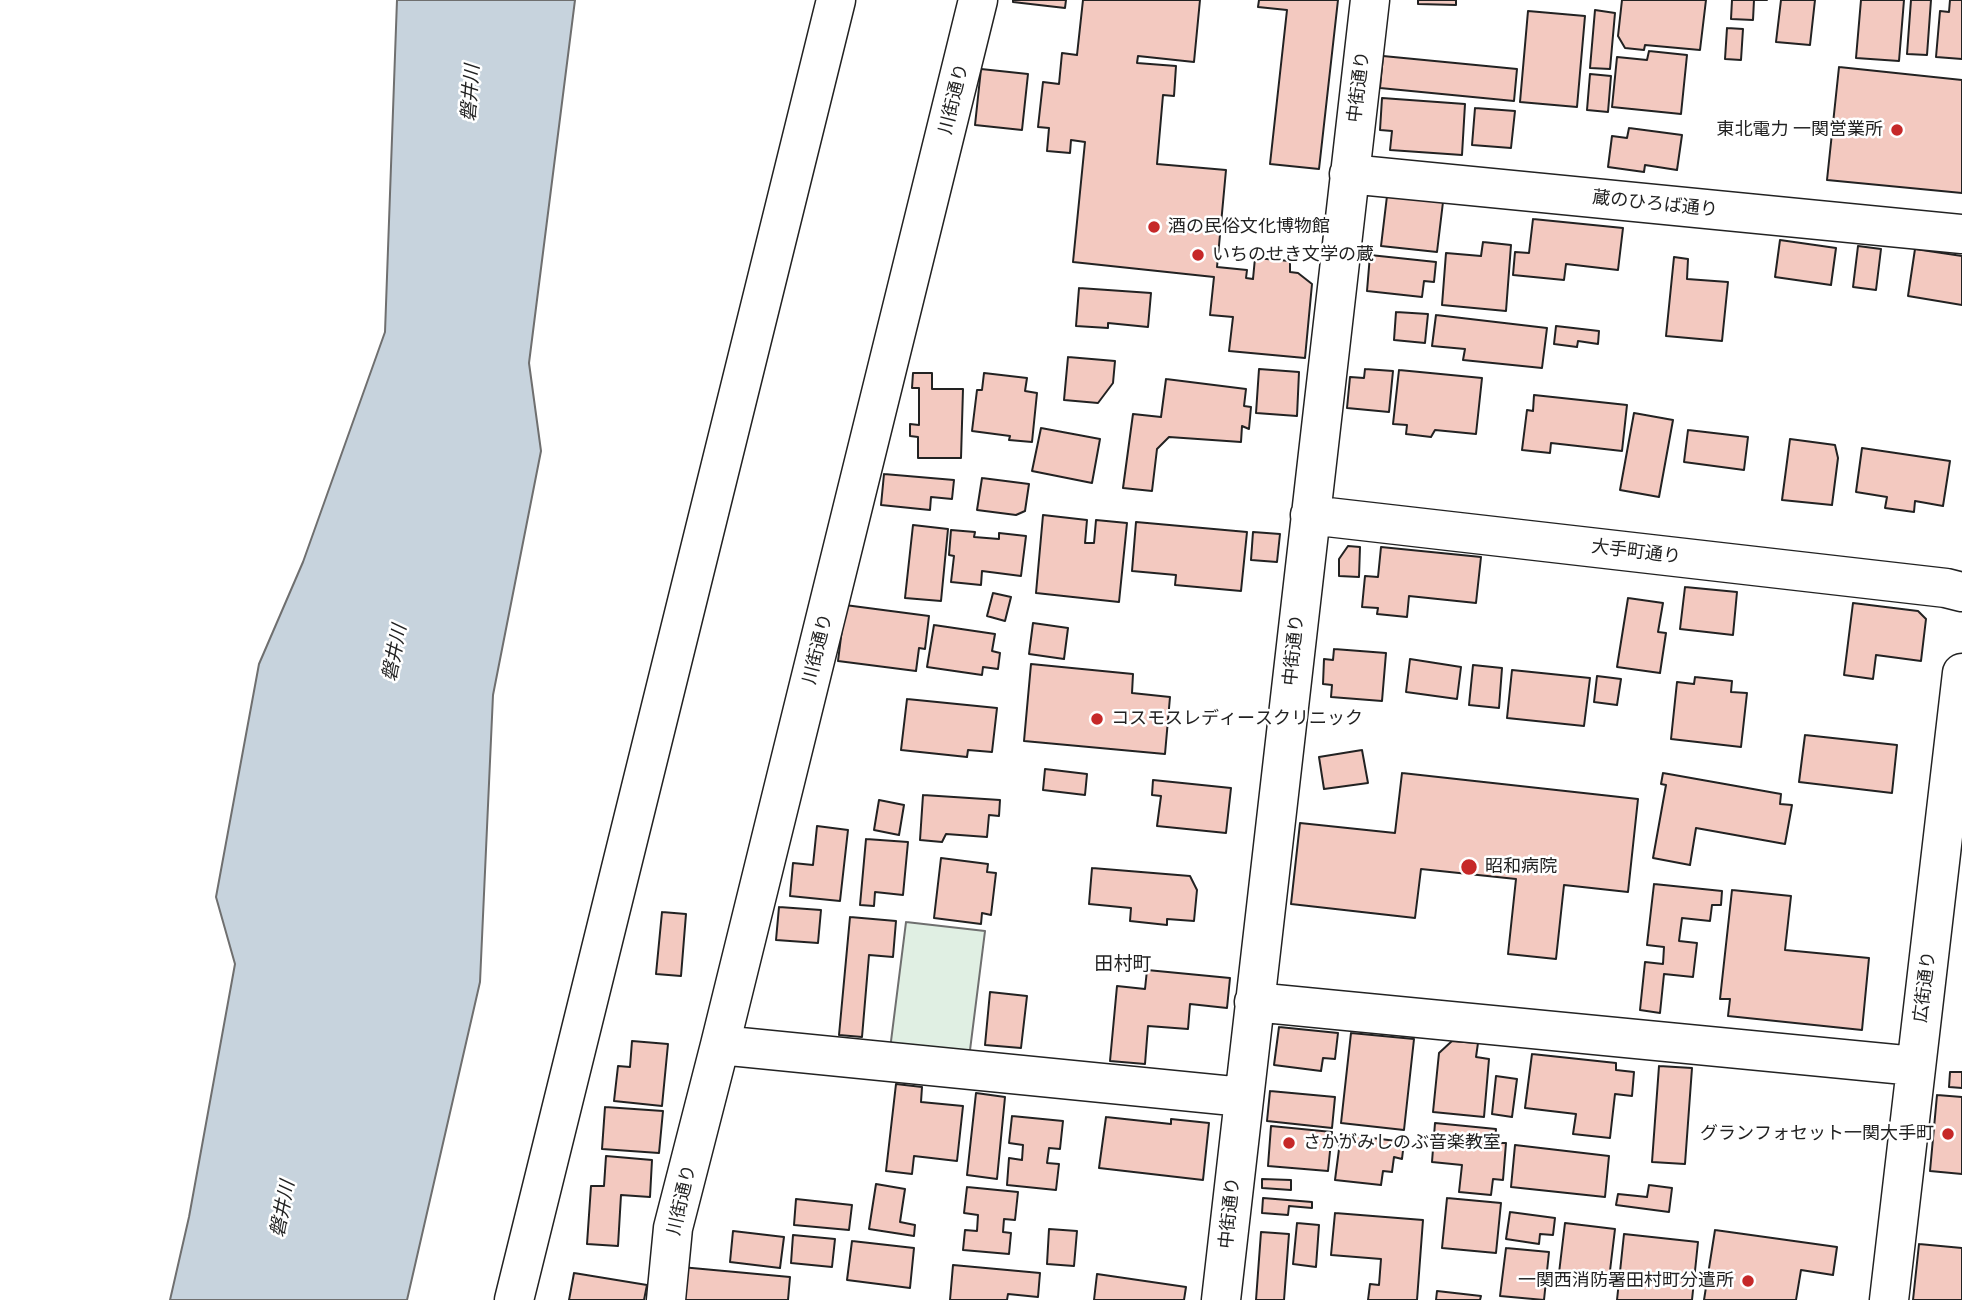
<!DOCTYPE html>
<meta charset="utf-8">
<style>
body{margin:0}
canvas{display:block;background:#fff}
</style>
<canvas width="1962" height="1300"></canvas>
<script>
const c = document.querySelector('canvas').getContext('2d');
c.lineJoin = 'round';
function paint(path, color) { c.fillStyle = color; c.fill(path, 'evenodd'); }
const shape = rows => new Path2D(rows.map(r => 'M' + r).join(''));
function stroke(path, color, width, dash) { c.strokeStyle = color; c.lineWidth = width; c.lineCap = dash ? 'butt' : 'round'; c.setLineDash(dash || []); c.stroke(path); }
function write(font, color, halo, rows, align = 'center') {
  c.font = font + ' Figtree,"Noto Sans JP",sans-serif'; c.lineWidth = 5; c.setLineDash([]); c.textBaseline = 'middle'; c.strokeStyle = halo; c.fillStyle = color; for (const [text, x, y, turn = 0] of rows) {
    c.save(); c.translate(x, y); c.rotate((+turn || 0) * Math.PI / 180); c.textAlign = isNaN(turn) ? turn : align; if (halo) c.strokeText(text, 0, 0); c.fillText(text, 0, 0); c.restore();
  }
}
const green = shape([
 [906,922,985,931,969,1058,890,1049,906,922]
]);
paint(green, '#e0efe3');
stroke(green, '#6f6f6f', 2);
const water = shape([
 [397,0,575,0,529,363,541,451,493,695,480,982,407,1300,170,1300,189,1217,235,964,216,897,259,664,303,562,385,332,397,0]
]);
paint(water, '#c7d3dd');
stroke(water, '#6f6f6f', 2);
const building = shape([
 [1013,0,1066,0,1065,8,1013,2,1013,0],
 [1083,0,1200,0,1194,62,1138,56,1137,63,1176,66,1174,96,1163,95,1157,164,1226,170,1217,267,1247,270,1246,278,1253,279,1255,258,1290,261,1290,272,1298,273,1312,284,1305,358,1229,351,1233,317,1210,315,1214,277,1073,262,1085,142,1071,140,1070,153,1047,151,1049,128,1038,127,1043,82,1059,84,1062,53,1077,55,1083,0],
 [1259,0,1338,0,1319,169,1270,164,1287,10,1258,7,1259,0],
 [1418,0,1456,0,1456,5,1418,4,1418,0],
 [1622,0,1706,0,1700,50,1645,45,1644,50,1625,48,1618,36,1622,0],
 [1732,0,1767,0,1754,0,1753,20,1731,19,1732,0],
 [1781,0,1815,0,1810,45,1776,42,1781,0],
 [1861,0,1904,0,1899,61,1856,58,1861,0],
 [1911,0,1931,0,1927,55,1907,54,1911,0],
 [1950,0,1962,0,1962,59,1936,57,1940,11,1949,12,1950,0],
 [1595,10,1615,13,1610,69,1590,68,1595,10],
 [1528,11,1585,16,1577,107,1520,102,1528,11],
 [1727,28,1743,29,1741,60,1725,59,1727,28],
 [1649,51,1687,55,1681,114,1612,107,1617,57,1647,60,1649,51],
 [1383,56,1517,69,1514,101,1380,88,1383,56],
 [1839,67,1962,80,1962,193,1827,180,1839,67],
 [981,69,1028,74,1022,130,975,125,981,69],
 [1590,74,1611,76,1608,112,1587,110,1590,74],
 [1382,98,1465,104,1462,155,1390,150,1392,131,1380,130,1382,98],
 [1475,108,1515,111,1511,148,1472,145,1475,108],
 [1629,128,1682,135,1677,170,1645,165,1644,172,1608,167,1612,136,1627,138,1629,128],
 [1387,196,1443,202,1437,252,1381,246,1387,196],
 [1533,219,1623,228,1618,270,1566,264,1564,280,1513,275,1515,252,1529,253,1533,219],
 [1780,240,1836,248,1831,285,1775,277,1780,240],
 [1483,242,1511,245,1506,311,1442,305,1446,253,1481,256,1483,242],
 [1858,246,1881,249,1876,290,1853,287,1858,246],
 [1915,249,1962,256,1962,305,1908,296,1915,249],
 [1370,255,1436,262,1434,282,1424,281,1422,297,1367,291,1370,255],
 [1674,257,1688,259,1687,279,1728,282,1722,341,1666,336,1674,257],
 [1079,288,1151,293,1148,327,1108,323,1108,328,1076,326,1079,288],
 [1396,312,1428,314,1425,343,1394,340,1396,312],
 [1436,315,1547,328,1542,368,1463,360,1465,349,1432,346,1436,315],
 [1556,326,1599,331,1598,344,1578,341,1577,347,1554,344,1556,326],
 [1068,357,1115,361,1113,383,1098,403,1064,400,1068,357],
 [1259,369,1299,372,1297,416,1256,413,1259,369],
 [1365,369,1393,371,1389,412,1347,408,1350,377,1364,378,1365,369],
 [1399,370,1482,378,1476,434,1435,430,1431,437,1406,434,1407,425,1393,424,1399,370],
 [913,373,932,373,932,389,963,389,961,458,918,458,918,437,910,436,910,424,919,425,919,388,912,388,913,373],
 [984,373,1027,378,1025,391,1037,393,1032,442,1009,440,1010,436,972,431,977,390,982,390,984,373],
 [1166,379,1246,389,1244,406,1251,407,1249,429,1242,426,1241,442,1169,437,1157,449,1152,491,1123,488,1133,414,1161,417,1166,379],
 [1534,395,1627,405,1622,451,1551,443,1550,453,1522,450,1527,410,1533,411,1534,395],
 [1634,413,1673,420,1659,497,1620,490,1634,413],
 [1041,428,1100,439,1092,483,1032,471,1041,428],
 [1688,430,1748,437,1744,470,1684,462,1688,430],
 [1790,439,1835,445,1838,458,1832,505,1782,500,1790,439],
 [1862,448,1950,461,1943,506,1915,501,1914,512,1885,508,1887,497,1856,492,1862,448],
 [884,474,954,480,952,499,931,497,930,510,881,505,884,474],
 [982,478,1029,484,1025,511,1016,515,977,510,982,478],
 [1043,515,1087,520,1085,543,1094,543,1096,520,1127,523,1119,602,1036,593,1043,515],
 [1136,522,1247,532,1241,591,1175,585,1176,575,1132,571,1136,522],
 [913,525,948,529,941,601,905,598,913,525],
 [951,530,975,532,974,537,999,539,999,533,1026,536,1021,576,982,571,981,585,951,582,954,556,949,555,951,530],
 [1253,532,1280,534,1277,562,1251,560,1253,532],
 [1348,546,1360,547,1359,577,1339,576,1339,559,1348,546],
 [1381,547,1481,557,1476,603,1409,596,1407,617,1377,614,1378,608,1362,607,1365,576,1378,577,1381,547],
 [1685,587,1737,592,1733,635,1680,629,1685,587],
 [993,593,1011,597,1005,621,987,616,993,593],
 [1628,598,1663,603,1658,632,1666,633,1660,673,1617,667,1628,598],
 [1853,603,1918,611,1926,619,1921,661,1876,655,1873,679,1844,675,1853,603],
 [845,605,929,616,925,649,919,648,916,671,838,661,845,605],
 [1033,623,1068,628,1064,659,1029,654,1033,623],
 [934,625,995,634,992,651,1000,653,998,669,983,667,982,675,927,667,934,625],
 [1334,649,1386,653,1382,701,1331,697,1332,685,1323,684,1324,659,1333,660,1334,649],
 [1410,659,1461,667,1457,699,1406,692,1410,659],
 [1031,664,1133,674,1132,693,1170,697,1165,754,1024,741,1031,664],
 [1473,665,1502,668,1499,708,1469,705,1473,665],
 [1512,670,1590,678,1584,726,1507,718,1512,670],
 [1597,676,1621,679,1617,705,1594,702,1597,676],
 [1695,677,1732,681,1731,692,1747,693,1741,747,1671,739,1677,682,1694,684,1695,677],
 [907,699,997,708,992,752,968,750,967,757,901,750,907,699],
 [1805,735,1897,745,1892,793,1799,782,1805,735],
 [1362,750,1368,783,1324,789,1319,757,1362,750],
 [1045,769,1087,774,1085,795,1043,790,1045,769],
 [1402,773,1638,799,1628,892,1564,885,1556,959,1508,954,1516,879,1421,869,1415,918,1291,904,1300,823,1395,833,1402,773],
 [1663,773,1781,794,1780,804,1792,805,1785,844,1696,828,1690,865,1653,858,1666,785,1661,784,1663,773],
 [1153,780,1231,788,1226,833,1157,826,1161,796,1152,795,1153,780],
 [923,795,1000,800,999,816,989,815,987,837,946,834,942,842,920,840,923,795],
 [879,800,904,805,899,835,874,830,879,800],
 [817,826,848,830,840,901,790,896,793,863,813,865,817,826],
 [866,839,908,842,903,895,875,892,874,906,860,905,866,839],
 [941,858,988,864,987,872,996,873,991,915,982,913,981,924,934,918,941,858],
 [1092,868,1190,876,1197,890,1194,921,1167,919,1167,925,1130,921,1131,908,1089,904,1092,868],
 [1654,884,1722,891,1721,905,1712,905,1710,921,1682,918,1679,941,1697,943,1693,977,1664,974,1660,1013,1640,1010,1645,962,1663,964,1664,947,1647,945,1654,884],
 [1732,890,1791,896,1785,950,1869,958,1862,1030,1728,1016,1730,999,1720,999,1732,890],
 [779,907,821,910,818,943,776,940,779,907],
 [662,912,686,914,681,976,656,974,662,912],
 [850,917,896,921,893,957,869,955,862,1037,839,1035,850,917],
 [1147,970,1230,978,1227,1008,1190,1004,1188,1029,1148,1026,1145,1064,1110,1061,1117,986,1145,989,1147,970],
 [990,992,1027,996,1021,1048,985,1045,990,992],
 [1279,1027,1338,1033,1335,1059,1323,1058,1321,1071,1274,1065,1279,1027],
 [1351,1033,1414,1039,1404,1130,1341,1123,1351,1033],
 [632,1041,668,1044,662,1106,614,1101,618,1066,630,1067,632,1041],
 [1452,1041,1478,1043,1476,1057,1489,1059,1484,1117,1433,1112,1439,1053,1452,1041],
 [1532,1054,1616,1063,1616,1070,1634,1072,1632,1096,1615,1094,1610,1138,1573,1134,1576,1114,1525,1108,1532,1054],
 [1659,1066,1692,1068,1685,1164,1652,1162,1659,1066],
 [1950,1072,1962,1072,1962,1088,1949,1087,1950,1072],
 [1496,1076,1517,1079,1512,1117,1492,1114,1496,1076],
 [896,1084,922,1087,921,1102,963,1106,957,1161,914,1156,912,1174,886,1171,896,1084],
 [1270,1091,1335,1097,1332,1128,1267,1121,1270,1091],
 [976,1093,1005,1097,997,1179,967,1175,976,1093],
 [1937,1095,1962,1097,1962,1174,1930,1171,1937,1095],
 [605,1107,663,1111,659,1153,602,1149,605,1107],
 [1012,1116,1063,1121,1060,1149,1049,1148,1047,1163,1059,1164,1056,1190,1007,1185,1009,1158,1022,1160,1023,1145,1009,1143,1012,1116],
 [1106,1117,1171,1124,1171,1119,1209,1123,1203,1180,1099,1168,1106,1117],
 [1435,1123,1496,1129,1495,1143,1506,1143,1503,1180,1493,1179,1491,1195,1459,1192,1462,1165,1432,1162,1435,1123],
 [1271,1126,1332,1132,1328,1171,1268,1166,1271,1126],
 [1341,1134,1404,1142,1402,1159,1394,1157,1392,1172,1383,1171,1381,1185,1335,1180,1341,1134],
 [1515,1145,1609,1156,1605,1197,1511,1187,1515,1145],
 [606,1156,652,1160,650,1197,621,1195,618,1246,587,1244,591,1186,604,1186,606,1156],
 [1262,1179,1291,1180,1291,1190,1262,1188,1262,1179],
 [876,1184,905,1189,900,1222,915,1225,914,1236,869,1229,876,1184],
 [1649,1185,1672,1188,1669,1212,1616,1205,1618,1194,1647,1197,1649,1185],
 [967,1187,1018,1192,1015,1220,1004,1219,1003,1232,1011,1233,1009,1254,963,1250,965,1230,977,1231,978,1215,964,1213,967,1187],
 [1263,1198,1312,1202,1312,1208,1289,1206,1288,1215,1262,1213,1263,1198],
 [1447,1198,1501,1203,1496,1253,1442,1248,1447,1198],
 [796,1199,852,1205,849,1230,794,1225,796,1199],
 [1510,1212,1555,1218,1553,1235,1540,1234,1539,1244,1506,1239,1510,1212],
 [1335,1213,1423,1220,1417,1300,1368,1300,1370,1284,1379,1285,1381,1259,1331,1255,1335,1213],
 [1297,1223,1319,1225,1316,1267,1293,1264,1297,1223],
 [1565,1223,1615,1229,1609,1279,1559,1273,1565,1223],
 [1049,1229,1077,1231,1074,1266,1047,1264,1049,1229],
 [1715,1230,1837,1247,1833,1275,1801,1270,1796,1300,1704,1300,1715,1230],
 [733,1231,784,1237,780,1268,730,1262,733,1231],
 [1261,1232,1289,1234,1284,1300,1256,1300,1261,1232],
 [1624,1234,1698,1242,1692,1300,1617,1300,1624,1234],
 [793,1235,835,1239,832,1267,791,1263,793,1235],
 [852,1241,914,1248,910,1288,847,1280,852,1241],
 [1919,1244,1962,1248,1962,1300,1913,1300,1919,1244],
 [1506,1248,1549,1252,1544,1300,1500,1296,1506,1248],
 [953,1265,1040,1273,1038,1297,1008,1294,1007,1300,950,1300,953,1265],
 [681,1267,790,1277,788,1300,678,1300,681,1267],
 [574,1273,647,1285,644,1300,569,1300,574,1273],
 [1097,1274,1186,1287,1184,1300,1094,1300,1097,1274],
 [1437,1291,1481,1296,1480,1300,1436,1300,1437,1291]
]);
paint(building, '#f3c9c0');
stroke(building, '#222', 2);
const minor = shape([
 [1349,174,1962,234],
 [1310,515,1946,588,1962,592],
 [1254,1002,1915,1066],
 [720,1045,1243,1097],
 [514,1300,836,0],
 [666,1300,673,1228,720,1045,978,0],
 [1221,1300,1370,0],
 [1889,1300,1962,673]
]);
stroke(minor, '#222', 41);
stroke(minor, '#fff', 38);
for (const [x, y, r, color] of [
 [1897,130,7,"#c62828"],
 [1154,227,7,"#c62828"],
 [1198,255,7,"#c62828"],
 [1097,719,7,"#c62828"],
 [1469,867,9,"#c62828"],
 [1948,1134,7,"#c62828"],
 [1289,1143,7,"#c62828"],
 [1748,1281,7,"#c62828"]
]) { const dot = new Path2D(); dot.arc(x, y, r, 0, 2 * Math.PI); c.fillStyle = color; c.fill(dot); stroke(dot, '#fff', 2.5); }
write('18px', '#222', '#fff', [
 ["中街通り",1359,87,-83],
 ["川街通り",954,99,-76],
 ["蔵のひろば通り",1655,204,6],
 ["大手町通り",1636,552,7],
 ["川街通り",818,649,-76],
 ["中街通り",1294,650,-84],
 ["広街通り",1925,987,-83],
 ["川街通り",682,1200,-77],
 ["中街通り",1230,1213,-84]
]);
write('18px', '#222', '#fff', [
 ["東北電力 一関営業所",1883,130,"right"],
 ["酒の民俗文化博物館",1168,227],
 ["いちのせき文学の蔵",1212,255],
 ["コスモスレディースクリニック",1111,719],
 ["昭和病院",1485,867],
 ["グランフォセット一関大手町",1934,1134,"right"],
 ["さかがみしのぶ音楽教室",1303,1143],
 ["一関西消防署田村町分遣所",1734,1281,"right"]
], 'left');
write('italic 19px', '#222', '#fff', [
 ["磐井川",471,93,-86],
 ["磐井川",395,653,-79],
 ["磐井川",283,1209,-79]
]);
write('19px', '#222', '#fff', [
 ["田村町",1123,964]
]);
</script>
